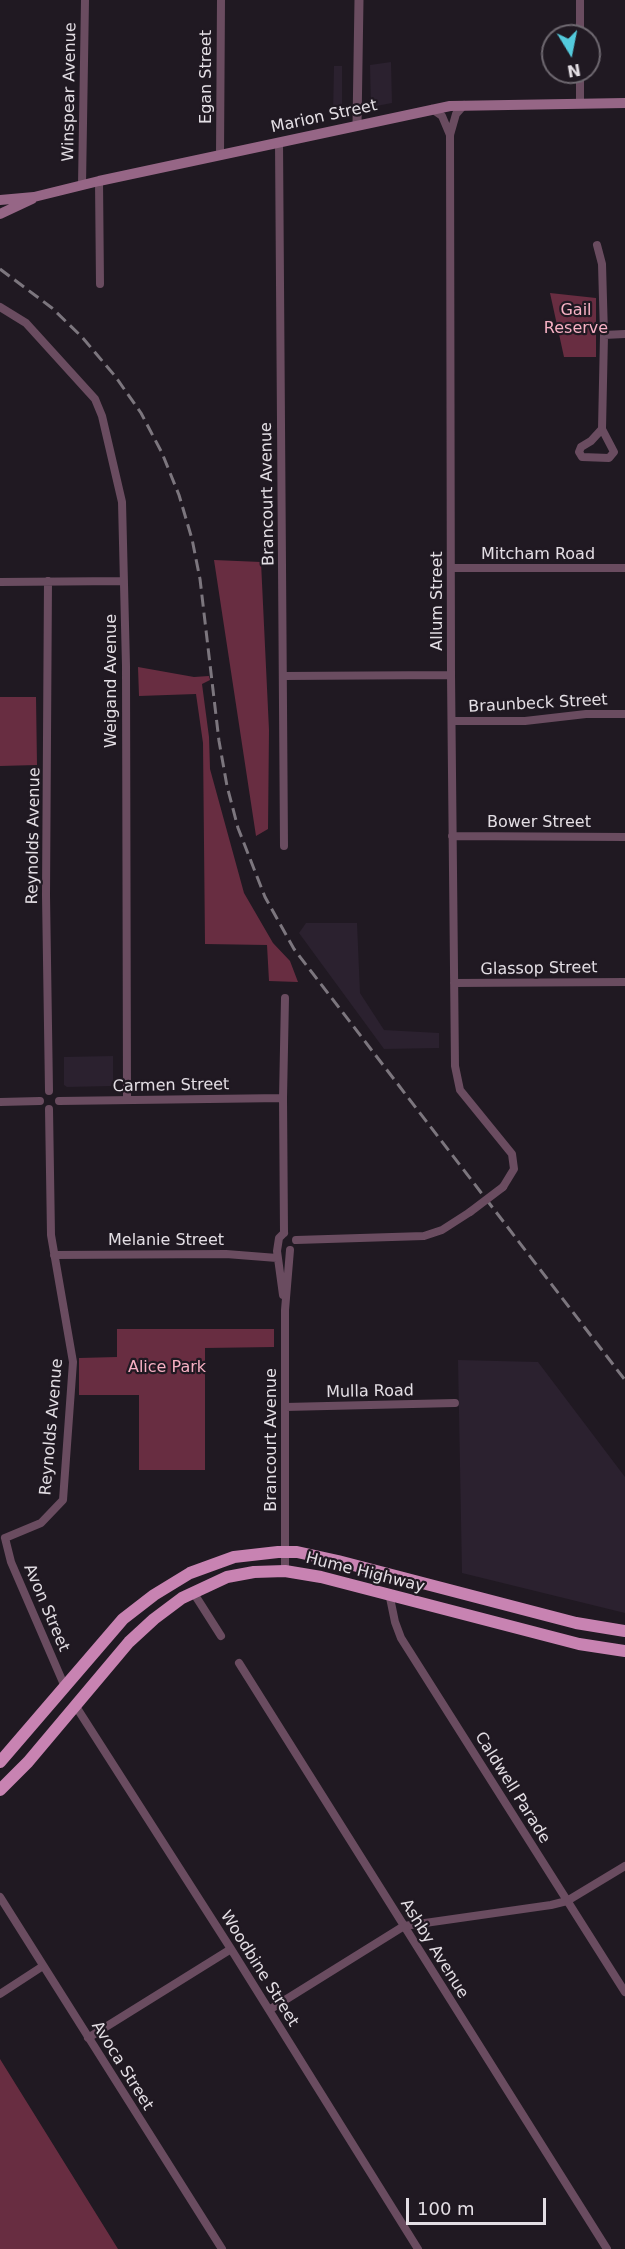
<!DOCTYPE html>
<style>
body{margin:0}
#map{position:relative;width:625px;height:2249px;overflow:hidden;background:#201922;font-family:"DejaVu Sans",sans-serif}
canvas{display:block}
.north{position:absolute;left:541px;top:24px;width:60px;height:60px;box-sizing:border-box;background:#201922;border:2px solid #6e6870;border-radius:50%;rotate:170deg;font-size:16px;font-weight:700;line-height:24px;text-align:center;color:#e3dee4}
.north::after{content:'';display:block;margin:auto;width:21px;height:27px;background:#53cadc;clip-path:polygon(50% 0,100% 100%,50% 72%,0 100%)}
.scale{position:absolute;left:406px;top:2198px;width:140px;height:27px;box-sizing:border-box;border:3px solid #e3dee4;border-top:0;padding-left:8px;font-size:18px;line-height:21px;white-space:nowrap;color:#e3dee4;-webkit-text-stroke:4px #201922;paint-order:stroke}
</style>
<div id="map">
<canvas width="625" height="2249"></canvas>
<div class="north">N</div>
<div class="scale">100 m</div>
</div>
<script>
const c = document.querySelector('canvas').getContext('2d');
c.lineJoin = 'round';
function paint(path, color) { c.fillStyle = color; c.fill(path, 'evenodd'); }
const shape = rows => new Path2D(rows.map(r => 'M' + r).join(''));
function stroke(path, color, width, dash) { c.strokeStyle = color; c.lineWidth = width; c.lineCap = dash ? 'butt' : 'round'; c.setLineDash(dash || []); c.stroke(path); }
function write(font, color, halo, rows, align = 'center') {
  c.font = font + ' "DejaVu Sans",sans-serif'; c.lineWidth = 4.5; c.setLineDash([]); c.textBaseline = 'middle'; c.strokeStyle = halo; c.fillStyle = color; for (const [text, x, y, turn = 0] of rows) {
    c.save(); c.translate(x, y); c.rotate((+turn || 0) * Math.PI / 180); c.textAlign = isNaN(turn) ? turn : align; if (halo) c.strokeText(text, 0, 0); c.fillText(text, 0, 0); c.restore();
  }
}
paint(shape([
 [391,62,392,103,371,107,370,65],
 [334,66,342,66,342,112,333,115],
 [306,923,357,923,360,993,384,1030,439,1033,439,1048,384,1049,299,933],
 [113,1056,113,1083,111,1086,67,1087,64,1085,64,1057],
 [458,1360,538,1362,625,1477,625,1613,462,1573]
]), '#2b212f');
paint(shape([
 [550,293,596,298,596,357,564,357],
 [214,560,261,562,269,730,268,829,256,836],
 [138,667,194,677,209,676,210,680,202,684,209,737,210,769,244,893,273,943,290,961,298,982,269,981,267,945,205,944,203,743,196,694,139,696],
 [0,697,36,697,37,765,0,766],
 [117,1329,274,1329,274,1347,205,1348,205,1470,139,1470,139,1395,79,1395,79,1358,117,1357],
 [0,2059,118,2249,0,2249]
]), '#682d41');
stroke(shape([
 [580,0,580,36],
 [580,103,580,72],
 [464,105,456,114,450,135,451,675,455,1066,460,1090,512,1154,514,1169,503,1187],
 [432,109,442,116,450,135],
 [279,142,284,846],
 [220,155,221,0],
 [99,181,100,284],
 [82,185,85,0],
 [597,245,602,264,604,335,602,429,614,452,609,458,582,457,579,452,581,447,591,441,602,429],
 [0,307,26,323,95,399,102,416,122,502,126,666,127,1100],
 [604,335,625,334],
 [452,568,625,568],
 [48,581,46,895,49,1091],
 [0,582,124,581],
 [283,676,451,675],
 [452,721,525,721,586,714,625,714],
 [452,836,625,837],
 [454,983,625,982],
 [59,1101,283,1098],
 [0,1102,40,1101],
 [284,1233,283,1098,285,998],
 [296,1240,424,1236,442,1230,470,1212],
 [54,1255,226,1254,277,1258],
 [283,1295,277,1251,279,1238,284,1233],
 [285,1407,455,1403],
 [5,1538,41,1523,63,1500,73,1362,51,1235,49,1109],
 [5,1538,11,1562,65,1687],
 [285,1571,285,1310,290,1250],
 [193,1592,221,1636],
 [389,1593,395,1622,401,1638,625,1992],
 [239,1663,607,2249],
 [75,1705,231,1949,418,2249],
 [0,1897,222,2249],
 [0,1994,43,1966],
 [269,2010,404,1926,551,1905,567,1901,625,1866],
 [88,2038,231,1949]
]), '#6a4c60', 8);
stroke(shape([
 [357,125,359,0]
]), '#6a4c60', 9);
stroke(shape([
 [0,200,34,197,99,181,450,106,625,103],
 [0,214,32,199]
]), '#966686', 10);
stroke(shape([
 [0,1762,123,1619,154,1595,190,1573,234,1557,278,1552,297,1552,338,1561,576,1623,625,1631],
 [0,1790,28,1762,129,1642,154,1619,182,1598,227,1577,254,1572,285,1571,321,1577,579,1644,625,1651]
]), '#c883b2', 12);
stroke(shape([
 [0,269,52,308,82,337,115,376,141,413,162,453,179,495,192,539,200,579,219,741,227,786,238,828,265,897,294,949,625,1380]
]), '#7c767e', 3, [12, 6]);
stroke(shape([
 [470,1212,503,1187]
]), '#6a4c60', 8);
write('16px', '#e3dee4', '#201922', [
 ["Egan Street",207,77,-90],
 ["Winspear Avenue",70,92,-89],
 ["Marion Street",324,117,-12],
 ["Brancourt Avenue",268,494,-91],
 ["Mitcham Road",538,555],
 ["Allum Street",438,601,-90],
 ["Weigand Avenue",112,681,-90],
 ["Braunbeck Street",538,704,-3],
 ["Bower Street",539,823],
 ["Reynolds Avenue",34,836,-89],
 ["Glassop Street",539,969,-1],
 ["Carmen Street",171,1086,-1],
 ["Melanie Street",166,1241],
 ["Mulla Road",370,1392,-1],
 ["Reynolds Avenue",52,1427,-85],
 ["Brancourt Avenue",272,1440,-90],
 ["Hume Highway",365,1573,14],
 ["Avon Street",46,1608,67],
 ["Caldwell Parade",512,1788,58],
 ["Ashby Avenue",434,1949,58],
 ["Woodbine Street",259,1969,58],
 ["Avoca Street",122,2066,58]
]);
write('16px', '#f7b1c4', '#201922', [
 ["Gail",576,311],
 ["Reserve",576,329],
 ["Alice Park",167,1368]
]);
</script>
